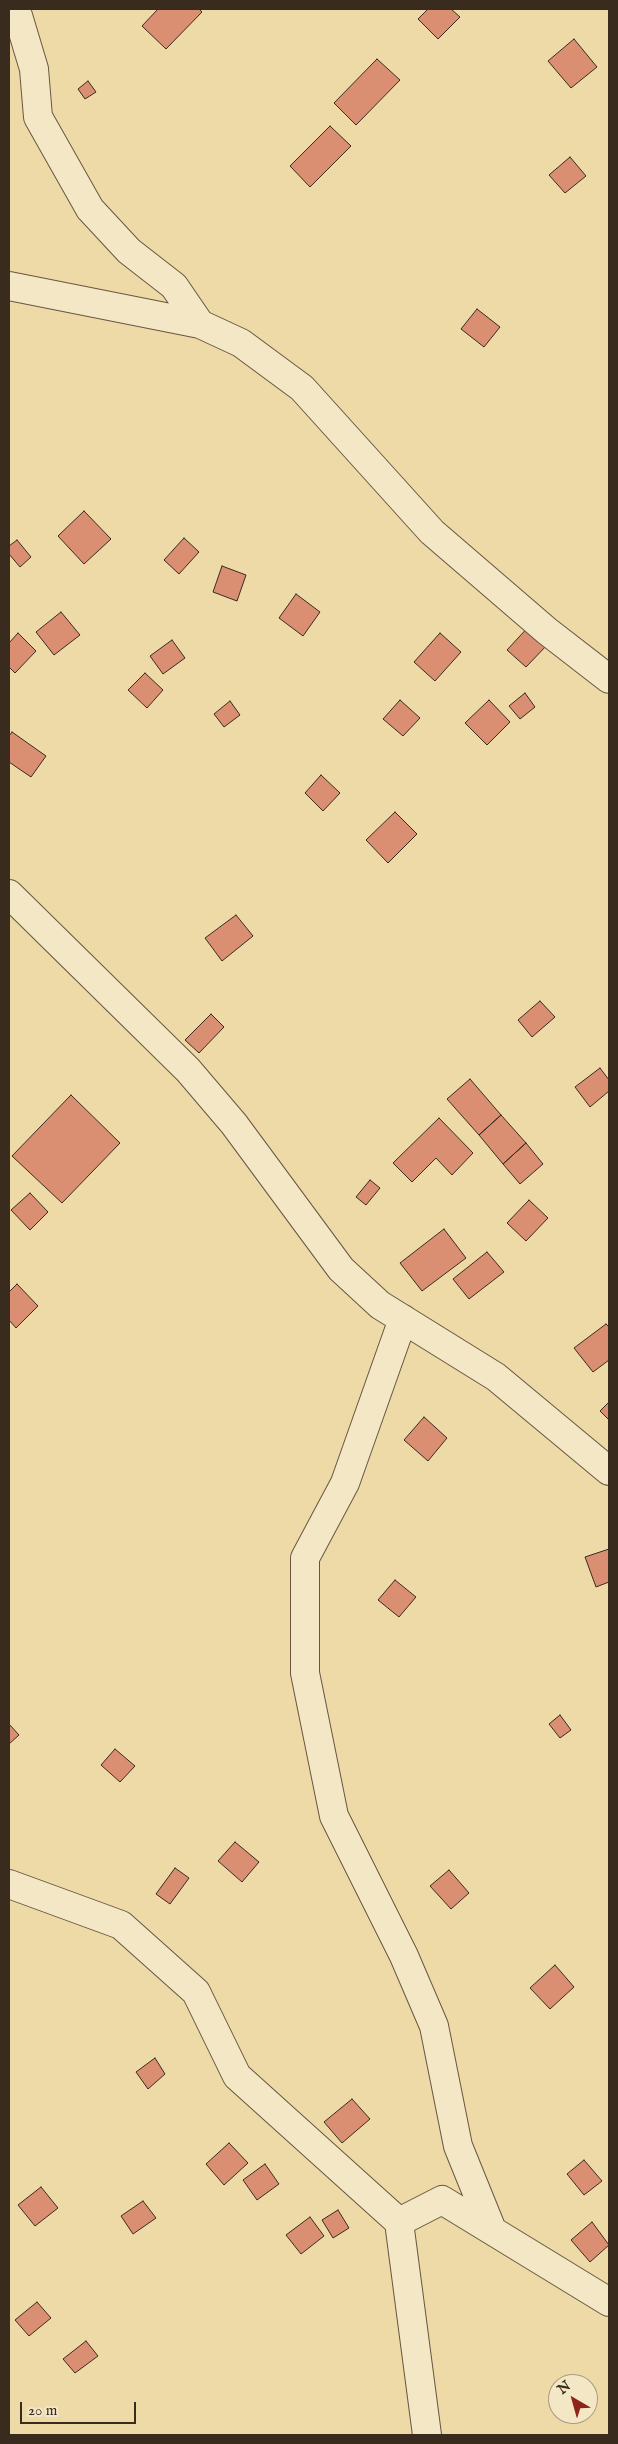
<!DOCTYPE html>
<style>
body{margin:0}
#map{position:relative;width:618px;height:2444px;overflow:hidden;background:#eddaa7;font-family:"IM FELL English",serif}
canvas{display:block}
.frame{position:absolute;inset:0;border:10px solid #3a2b1f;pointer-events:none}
.north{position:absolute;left:548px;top:2374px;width:50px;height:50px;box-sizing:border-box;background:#f3e7c6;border:1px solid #a99c83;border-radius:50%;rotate:322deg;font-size:14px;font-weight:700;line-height:20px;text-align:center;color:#3a2b1f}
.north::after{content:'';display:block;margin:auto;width:18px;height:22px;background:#8f2418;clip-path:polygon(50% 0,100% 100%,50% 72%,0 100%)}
.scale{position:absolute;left:20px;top:2402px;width:116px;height:22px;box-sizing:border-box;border:2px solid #3a2b1f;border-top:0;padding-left:6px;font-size:15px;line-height:18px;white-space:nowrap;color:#3a2b1f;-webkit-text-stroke:4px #f3e7c6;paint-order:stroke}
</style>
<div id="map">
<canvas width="618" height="2444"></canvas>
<div class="frame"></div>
<div class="north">N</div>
<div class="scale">20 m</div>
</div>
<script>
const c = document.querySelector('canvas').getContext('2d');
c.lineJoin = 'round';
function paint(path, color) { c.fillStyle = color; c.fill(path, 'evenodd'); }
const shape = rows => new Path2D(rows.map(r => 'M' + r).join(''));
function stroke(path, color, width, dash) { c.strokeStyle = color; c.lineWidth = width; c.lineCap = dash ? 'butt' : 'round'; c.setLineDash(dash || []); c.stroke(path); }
const building = shape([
 [158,9,199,9,202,12,166,49,142,26,158,9],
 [428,9,451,9,460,17,438,39,418,19,428,9],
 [574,39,597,67,571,88,548,61,574,39],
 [377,59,400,80,356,125,334,103,377,59],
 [88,81,96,92,85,99,78,89,88,81],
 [330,126,351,146,310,187,290,166,330,126],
 [570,157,586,176,565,193,549,175,570,157],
 [477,309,500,327,484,347,461,329,477,309],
 [84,511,111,539,84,564,58,536,84,511],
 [184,538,199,552,179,574,164,560,184,538],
 [17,540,31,557,20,567,9,554,9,546,17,540],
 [222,566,246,575,237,601,213,592,222,566],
 [296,594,320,612,303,636,279,618,296,594],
 [61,612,80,635,54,655,36,632,61,612],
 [531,624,550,642,526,667,507,650,531,624],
 [18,633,36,651,15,673,9,667,9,643,18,633],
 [440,633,461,652,435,681,414,662,440,633],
 [172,640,185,658,163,674,150,656,172,640],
 [145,673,163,690,147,708,128,690,145,673],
 [525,693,535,707,520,719,509,706,525,693],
 [400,700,420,718,403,736,383,719,400,700],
 [489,700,510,722,487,745,465,723,489,700],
 [230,701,240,715,224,727,214,714,230,701],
 [12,732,46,756,31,777,9,762,9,736,12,732],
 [321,775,340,793,323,811,305,793,321,775],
 [395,812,417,834,388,863,366,840,395,812],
 [236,915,253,936,222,961,205,938,236,915],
 [540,1001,555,1017,532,1037,518,1020,540,1001],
 [211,1014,224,1027,199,1053,185,1040,211,1014],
 [600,1068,609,1080,609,1091,590,1107,575,1087,600,1068],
 [470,1079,501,1115,479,1135,447,1099,470,1079],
 [71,1095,120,1143,62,1203,12,1156,71,1095],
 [501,1115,526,1143,503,1164,479,1135,501,1115],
 [439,1118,473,1153,452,1175,436,1158,412,1182,393,1163,439,1118],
 [526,1143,543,1164,520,1184,503,1164,526,1143],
 [370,1180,380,1188,366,1205,356,1197,370,1180],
 [30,1193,48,1212,30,1230,11,1210,30,1193],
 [529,1200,548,1218,526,1241,507,1223,529,1200],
 [444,1229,466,1258,422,1291,400,1263,444,1229],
 [487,1252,504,1272,469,1299,453,1279,487,1252],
 [17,1284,38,1306,16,1328,9,1320,9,1292,17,1284],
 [606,1324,609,1327,609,1360,593,1372,574,1348,606,1324],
 [609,1402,609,1420,600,1411,609,1402],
 [424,1417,447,1438,428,1461,404,1440,424,1417],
 [609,1549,609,1582,596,1587,585,1557,609,1549],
 [395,1580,416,1597,399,1617,378,1600,395,1580],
 [560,1715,571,1730,560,1738,549,1724,560,1715],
 [9,1724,19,1735,9,1744,9,1724],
 [115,1749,135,1766,120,1782,101,1765,115,1749],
 [235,1842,259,1862,242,1882,218,1861,235,1842],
 [175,1868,189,1878,170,1904,156,1894,175,1868],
 [449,1870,469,1893,451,1909,430,1886,449,1870],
 [555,1965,574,1987,550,2009,530,1988,555,1965],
 [155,2058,165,2074,148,2089,136,2072,155,2058],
 [352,2099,370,2119,342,2143,324,2122,352,2099],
 [229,2143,248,2163,224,2185,206,2164,229,2143],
 [584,2160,602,2181,584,2195,567,2174,584,2160],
 [265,2164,279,2184,257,2200,243,2180,265,2164],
 [41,2187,58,2208,35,2226,18,2205,41,2187],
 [143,2201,156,2218,133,2234,121,2216,143,2201],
 [338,2210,349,2228,333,2238,322,2220,338,2210],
 [310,2217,324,2236,301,2254,286,2235,310,2217],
 [592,2222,609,2245,590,2262,571,2240,592,2222],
 [37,2302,51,2318,29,2336,15,2320,37,2302],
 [86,2341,98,2356,75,2373,63,2359,86,2341]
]);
paint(building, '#da8f72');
stroke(building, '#3a2b1f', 1);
const street = shape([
 [16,9,34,69,38,117,90,209,129,251,174,286,200,324],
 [9,286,200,324,241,343,302,388,432,532,547,631,609,679],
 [9,894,188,1070,234,1124,341,1269,380,1305,496,1377,609,1471],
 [403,1319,345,1483,305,1558,305,1673,334,1816,404,1956,434,2026,458,2146,492,2230],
 [9,1884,121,1925,196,1992,237,2076,399,2222,442,2200,609,2302],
 [399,2222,427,2435]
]);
stroke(street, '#675741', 30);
stroke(street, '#f3e7c6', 28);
</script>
